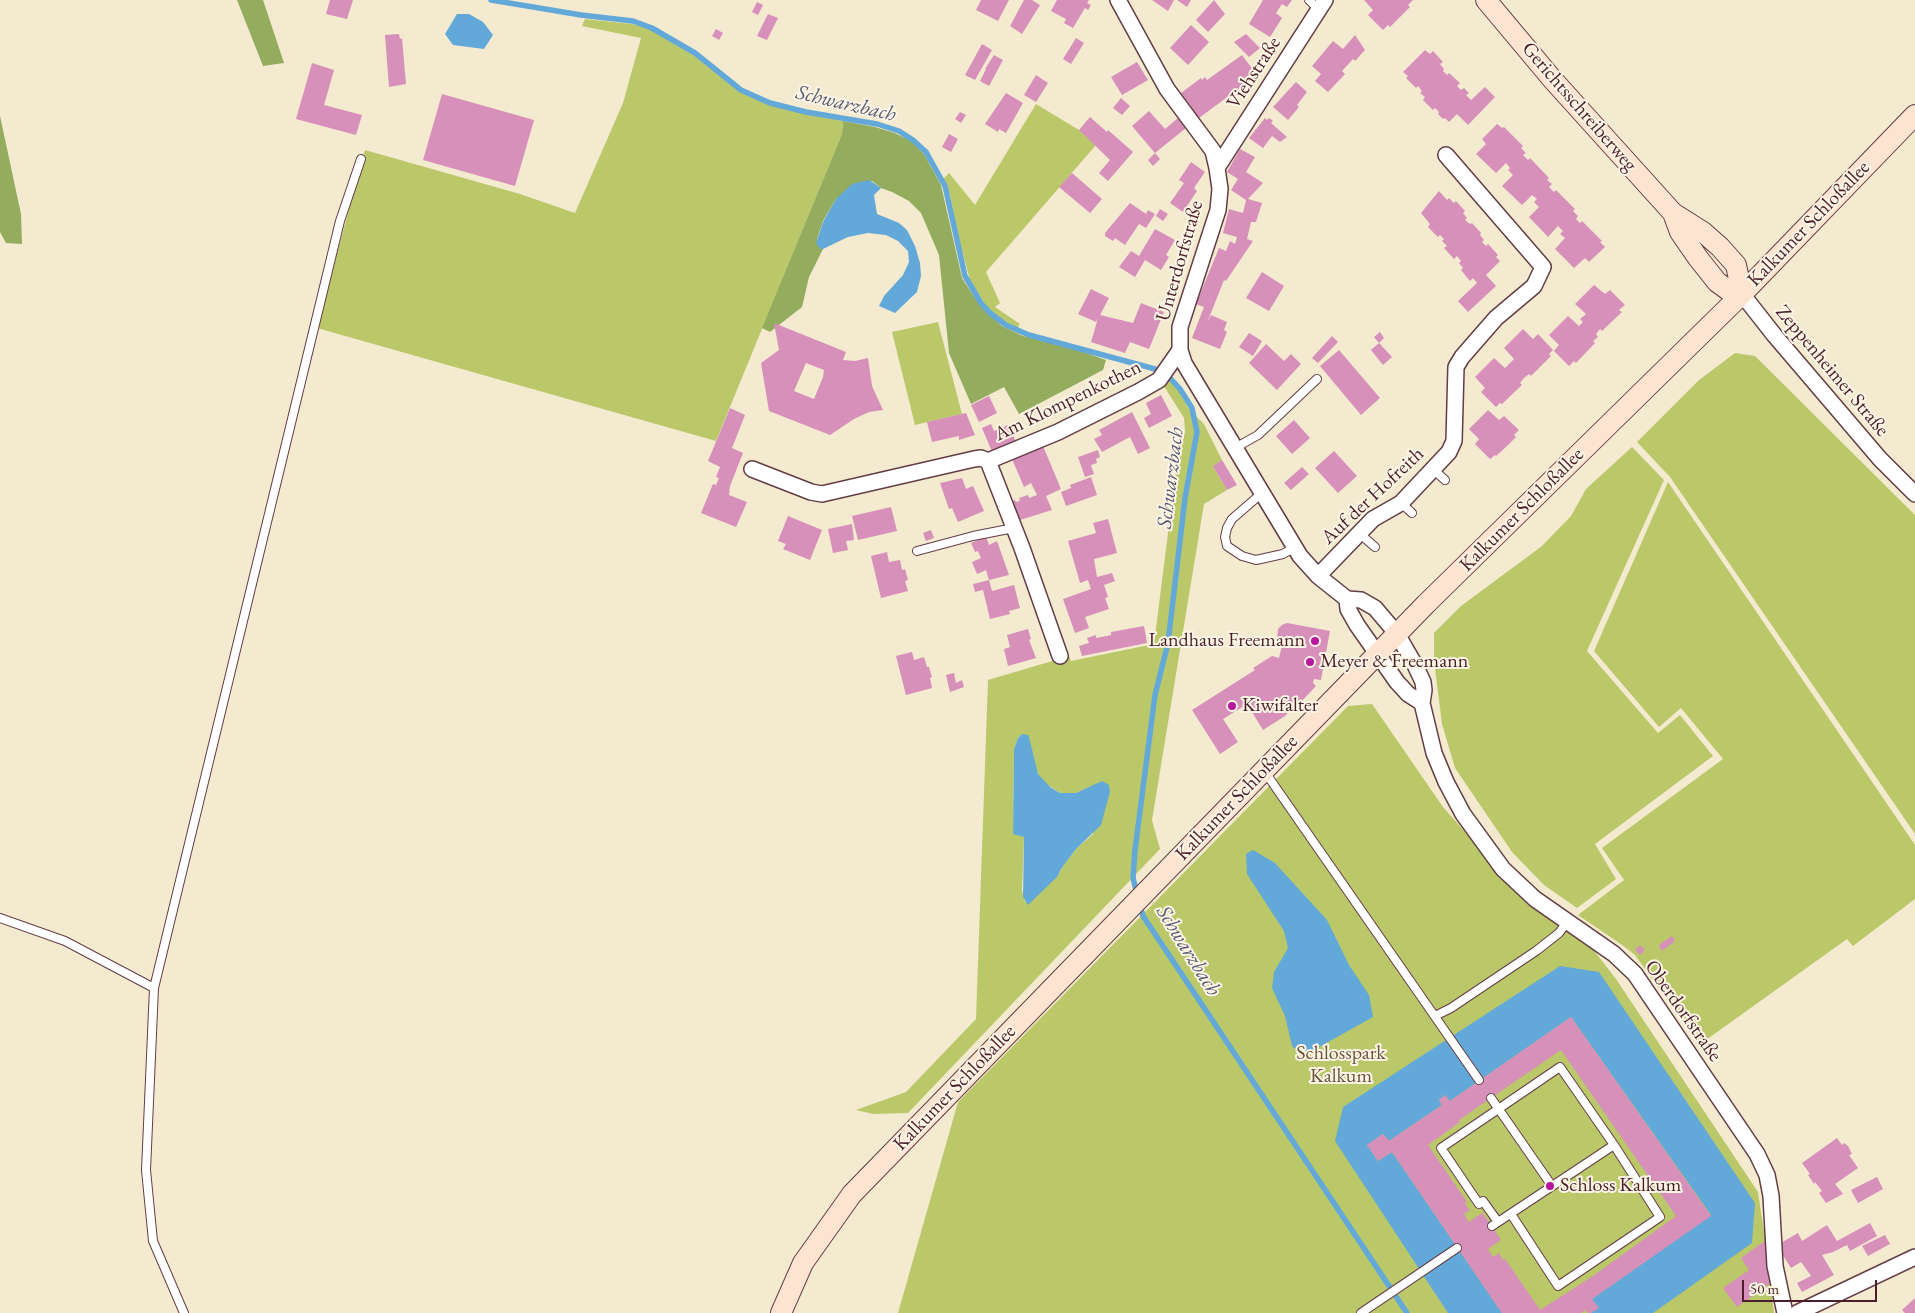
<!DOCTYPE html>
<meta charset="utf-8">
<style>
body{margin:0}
#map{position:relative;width:1915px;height:1313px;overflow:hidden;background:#f3ead0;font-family:"EB Garamond",serif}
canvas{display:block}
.scale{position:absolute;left:1742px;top:1280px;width:135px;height:22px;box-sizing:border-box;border:2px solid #4a1f2b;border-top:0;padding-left:6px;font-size:15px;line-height:18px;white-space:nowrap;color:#4a1f2b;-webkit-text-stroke:4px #fcf5e5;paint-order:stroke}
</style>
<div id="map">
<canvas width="1915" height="1313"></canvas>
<div class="scale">50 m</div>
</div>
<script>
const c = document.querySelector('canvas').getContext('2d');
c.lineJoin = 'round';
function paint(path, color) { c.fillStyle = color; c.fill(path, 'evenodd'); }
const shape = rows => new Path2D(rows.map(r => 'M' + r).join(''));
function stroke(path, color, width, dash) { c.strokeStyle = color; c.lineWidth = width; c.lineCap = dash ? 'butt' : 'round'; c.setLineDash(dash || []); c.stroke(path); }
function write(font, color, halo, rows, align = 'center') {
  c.font = font + ' "EB Garamond",serif'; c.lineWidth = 4; c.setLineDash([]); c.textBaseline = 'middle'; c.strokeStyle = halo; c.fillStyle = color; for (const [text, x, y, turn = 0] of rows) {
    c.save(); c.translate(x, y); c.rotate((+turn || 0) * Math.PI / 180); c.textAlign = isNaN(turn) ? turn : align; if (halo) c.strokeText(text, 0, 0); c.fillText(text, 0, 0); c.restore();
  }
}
paint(shape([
 [585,19,632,24,650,29,693,55,739,91,767,104,801,113,843,121,842,134,716,441,317,328,365,150,520,194,575,213,623,103,641,38,582,26],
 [1036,104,1079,130,1096,145,986,272,1000,303,995,307,1020,324,1017,328,990,312,970,280,957,232,950,195,943,179,949,173,975,205],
 [938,322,962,414,915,425,892,332],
 [1735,353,1755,356,1915,515,1915,834,1670,477,1637,442,1699,380],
 [1167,378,1178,390,1189,409,1204,424,1222,460,1213,466,1227,490,1204,504,1152,820,1160,849,908,1113,873,1114,856,1110,906,1092,976,1019,988,680,1069,656,1071,661,1154,644,1175,478,1185,431,1184,418,1162,383],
 [1022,734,1038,774,1043,782,1060,793,1068,794,1076,793,1087,788,1093,834,1076,849,1061,869,1058,876,1025,902,1022,890,1024,837,1013,833,1014,749,1018,738],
 [1632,447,1664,480,1587,651,1658,733,1680,715,1713,756,1595,844,1616,879,1577,908,1544,885,1512,852,1455,768,1442,724,1434,661,1434,633,1461,606,1542,546,1571,516,1586,489],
 [1668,482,1915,845,1915,899,1853,946,1847,939,1699,1045,1635,955,1622,945,1578,915,1624,880,1602,848,1723,759,1681,708,1659,727,1594,651],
 [1372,704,1443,807,1533,908,1592,948,1616,979,1758,1192,1766,1245,1774,1313,898,1313,958,1102,1348,706]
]), '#bbc86a');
paint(shape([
 [237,0,263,0,284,63,263,66],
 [0,116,21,214,22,244,6,243,0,232],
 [843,121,875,127,895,133,911,141,924,154,941,185,962,278,979,304,988,313,1002,326,1023,336,1066,346,1106,360,1103,370,1019,414,1004,387,971,404,949,353,939,255,921,213,909,201,892,192,881,188,872,181,836,199,823,221,817,239,820,249,823,249,809,277,802,307,770,332,762,328,842,134]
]), '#94ac5e');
paint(shape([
 [457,14,469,14,483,22,493,35,484,49,453,45,445,34],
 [869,180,881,188,874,195,877,214,899,223,907,230,915,246,920,263,921,276,917,292,895,313,879,306,884,296,903,275,909,262,908,251,898,241,886,235,868,233,848,237,823,249,820,249,816,243,823,222,836,199,852,184],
 [1022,734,1028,735,1029,737,1038,774,1050,787,1060,793,1076,793,1102,781,1109,785,1110,792,1101,825,1076,849,1061,869,1058,876,1028,905,1023,897,1024,837,1013,834,1014,749,1018,738],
 [1253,850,1275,863,1327,920,1349,965,1369,995,1373,1017,1303,1056,1292,1046,1285,1016,1272,988,1274,972,1288,948,1284,931,1247,874,1246,854],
 [1560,966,1599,972,1755,1203,1752,1243,1653,1313,1591,1313,1598,1308,1592,1299,1711,1215,1571,1017,1450,1101,1445,1095,1439,1100,1442,1105,1389,1141,1383,1134,1367,1145,1378,1161,1392,1152,1502,1313,1448,1313,1335,1141,1343,1107]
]), '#62a8d8');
stroke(shape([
 [491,0,581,15,633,21,652,28,695,53,741,90,770,103,806,112,877,124,899,131,913,140,926,152,945,186,965,276,981,303,990,313,1006,325,1029,335,1155,369,1170,378,1180,389,1192,408,1197,432,1185,498,1168,643,1155,695,1135,850,1133,878,1137,894],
 [1140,905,1143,916,1407,1313]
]), '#62a8d8', 5.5);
paint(shape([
 [330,0,353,0,347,19,326,14],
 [981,0,1009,0,998,21,976,10],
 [1024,0,1032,0,1040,5,1022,34,1010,26],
 [1057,0,1089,0,1087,3,1091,5,1088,10,1085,8,1073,28,1064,23,1066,19,1051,11],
 [1152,0,1174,0,1168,11],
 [1177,0,1191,0,1187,7],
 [1214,0,1225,14,1208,32,1196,20],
 [1263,0,1292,0,1287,7,1282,4,1276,13,1282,18,1270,37,1249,24],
 [1364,0,1413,0,1408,5,1410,7,1390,27,1388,25,1383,30,1368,15,1373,10],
 [757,2,763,5,758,15,752,12],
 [768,14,778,18,767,40,757,36],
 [1191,25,1209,42,1188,65,1170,48],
 [716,29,723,33,719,40,712,36],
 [399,34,400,39,402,38,406,84,389,87,385,35],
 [1246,34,1260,48,1249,57,1234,42],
 [1355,35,1365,50,1355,61,1353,59,1342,71,1345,74,1328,92,1315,81,1321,74,1312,66,1333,41,1343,49],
 [1076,38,1084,43,1071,64,1063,59],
 [982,44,992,50,975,80,965,75],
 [1425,50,1430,54,1433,51,1443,62,1440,64,1444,69,1443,71,1447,75,1449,73,1460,83,1457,86,1461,90,1464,88,1469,93,1466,95,1471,100,1485,87,1495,97,1468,125,1457,114,1449,122,1445,118,1443,119,1438,114,1439,112,1435,108,1433,110,1423,100,1425,97,1420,93,1422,91,1418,86,1416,88,1406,78,1408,76,1403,72],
 [994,55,1003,60,989,86,980,81,986,69,985,69],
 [1242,55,1257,75,1199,118,1181,93,1201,78,1202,80,1205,77,1207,80],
 [1137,62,1148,80,1122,95,1111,77],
 [312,63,334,70,324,105,362,115,356,135,296,119],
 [1036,75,1048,83,1036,102,1024,95],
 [1296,82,1307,92,1297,105,1299,107,1288,120,1273,107],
 [1006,93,1023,103,1006,133,999,129,998,132,985,124],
 [442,94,534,120,515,186,423,160],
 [1121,98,1130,106,1122,115,1113,108],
 [1149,111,1165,129,1178,118,1186,128,1155,153,1132,126],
 [960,112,966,115,961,123,955,119],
 [1090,117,1107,132,1108,130,1133,152,1108,181,1099,173,1110,160,1079,130],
 [1265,118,1267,120,1269,118,1273,121,1271,123,1287,137,1280,142,1272,136,1263,148,1249,138],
 [1497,124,1502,128,1504,127,1523,146,1521,148,1526,153,1523,155,1528,160,1530,158,1549,178,1547,180,1552,184,1549,187,1554,192,1556,190,1575,209,1573,211,1578,216,1576,219,1580,223,1582,221,1602,241,1600,242,1605,247,1589,262,1585,258,1574,268,1555,249,1565,238,1560,234,1563,231,1558,226,1548,237,1529,217,1539,207,1534,202,1537,199,1532,195,1522,205,1502,186,1513,175,1508,170,1510,168,1506,163,1496,173,1476,154,1486,144,1482,139],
 [949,134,958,139,951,152,942,147],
 [1240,149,1255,157,1246,172,1263,183,1248,199,1262,203,1256,222,1251,222,1247,239,1253,241,1226,281,1224,280,1207,323,1211,315,1227,322,1224,330,1227,332,1220,349,1192,338,1204,307,1196,304,1219,248,1226,251,1230,241,1235,244,1237,237,1223,233,1229,209,1243,213,1246,200,1231,190,1238,179,1227,172],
 [1155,153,1160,159,1153,166,1148,160],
 [1191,162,1205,172,1194,188,1197,191,1183,212,1170,203,1184,183,1179,180],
 [1072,173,1102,199,1090,213,1059,187],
 [1439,191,1447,200,1449,198,1454,203,1456,201,1465,211,1463,213,1467,218,1465,220,1470,224,1472,223,1481,233,1480,235,1484,240,1482,242,1486,246,1488,244,1498,255,1496,257,1500,261,1486,275,1496,286,1468,312,1458,301,1477,283,1473,278,1470,281,1461,270,1463,268,1459,263,1461,261,1457,256,1454,259,1444,248,1447,246,1442,241,1444,239,1440,235,1438,237,1428,227,1430,224,1421,213],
 [1130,203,1146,214,1148,210,1155,214,1146,228,1139,224,1125,245,1115,238,1113,241,1105,236,1105,233],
 [1160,209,1168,214,1163,221,1156,216],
 [1155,229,1175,240,1166,255,1169,257,1161,270,1145,260,1135,277,1119,267,1131,251,1139,256],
 [1262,272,1284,286,1269,311,1246,298],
 [1594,285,1605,294,1610,290,1625,305,1619,310,1622,312,1602,331,1600,329,1596,334,1598,337,1593,341,1595,343,1576,363,1574,361,1569,366,1554,351,1559,345,1549,335,1568,316,1579,326,1583,322,1580,319,1586,314,1575,304],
 [1091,289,1109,298,1100,315,1133,323,1141,303,1164,312,1149,349,1130,342,1125,353,1091,342,1098,318,1096,322,1078,314],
 [774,323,846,352,843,360,855,361,868,358,872,386,883,410,869,412,854,419,830,435,769,411,761,363,779,350],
 [806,363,824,370,823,377,814,399,794,391],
 [1523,329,1533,339,1538,334,1553,350,1549,354,1551,356,1531,376,1529,374,1524,378,1520,383,1522,385,1502,404,1500,403,1496,407,1481,392,1485,388,1475,377,1494,358,1505,368,1514,359,1504,348],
 [1380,332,1384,338,1379,343,1374,337],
 [1249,333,1262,341,1253,356,1239,347],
 [1332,336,1338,342,1318,363,1312,358],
 [1379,343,1392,357,1383,365,1371,350],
 [1266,344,1284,361,1291,354,1301,364,1277,390,1249,363],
 [1339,350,1380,398,1361,415,1320,366],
 [1161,395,1172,416,1149,428,1144,418,1151,414,1146,403],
 [989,396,997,413,979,422,971,405],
 [730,408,745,415,732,448,743,453,730,486,729,495,747,502,736,527,701,513,713,484,716,485,719,478,716,477,720,467,708,461],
 [1488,410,1499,420,1504,416,1519,430,1514,435,1516,437,1506,447,1496,456,1495,455,1490,459,1475,444,1479,439,1469,429],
 [1132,412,1150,448,1138,454,1130,437,1102,452,1094,439,1102,435,1099,430],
 [966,413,975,435,959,440,959,436,932,442,927,422],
 [1294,420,1310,438,1292,454,1276,436],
 [991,424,994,431,1008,425,1017,444,993,454,982,428],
 [1043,446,1061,489,1046,496,1052,510,1020,520,1012,501,1015,500,1016,502,1020,501,1019,498,1028,495,1029,498,1037,495,1031,483,1024,487,1012,459],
 [1098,450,1100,457,1096,459,1097,463,1091,465,1094,474,1085,477,1078,457],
 [1334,451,1357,476,1338,493,1315,468],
 [1222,460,1237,485,1227,490,1213,466],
 [1302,467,1309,474,1291,490,1284,483],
 [1091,477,1097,495,1066,506,1061,492,1071,488,1070,485],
 [962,478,966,489,973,486,984,511,958,522,952,508,949,509,940,483],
 [891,507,897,531,858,540,852,516],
 [788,516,822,530,810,560,783,549,786,544,778,541],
 [1108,519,1117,553,1094,559,1097,577,1112,573,1115,581,1104,585,1108,597,1105,598,1109,609,1085,617,1089,628,1075,633,1063,599,1091,589,1088,580,1080,583,1068,541,1096,533,1093,523],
 [852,524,854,540,846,541,848,550,833,553,828,529],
 [931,530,934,538,926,541,923,533],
 [986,537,989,545,997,541,1009,575,989,580,986,570,977,574,972,562,981,558,978,551,975,552,971,543],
 [887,552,889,562,900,560,902,570,905,569,908,580,905,581,908,591,881,598,871,556],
 [989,580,992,591,1014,585,1020,608,1009,611,1010,614,990,619,983,590,975,592,973,584],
 [1287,623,1330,631,1321,680,1314,679,1313,683,1316,686,1300,703,1298,701,1285,716,1263,730,1247,704,1223,719,1238,742,1220,754,1192,710,1255,670,1253,668,1272,656,1279,658,1282,645,1277,640,1278,629,1282,625],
 [1144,626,1147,643,1082,656,1079,646,1089,643,1087,638,1096,635,1096,638,1111,635,1111,632],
 [1028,629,1031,639,1029,640,1036,658,1008,666,1004,649,1010,647,1007,635],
 [912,652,914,660,924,657,927,667,929,667,932,677,930,678,932,688,906,695,896,656],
 [954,673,956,683,962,680,964,687,950,692,946,675],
 [1672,936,1675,941,1662,951,1659,945],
 [1640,945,1645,950,1640,955,1635,950],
 [1571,1017,1711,1216,1592,1299,1599,1308,1591,1313,1588,1313,1585,1310,1581,1313,1502,1313,1392,1152,1378,1161,1367,1145,1383,1134,1389,1141,1442,1105,1439,1100,1445,1095,1450,1101],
 [1561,1050,1676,1216,1593,1276,1540,1310,1505,1259,1503,1260,1499,1253,1493,1257,1488,1249,1501,1240,1487,1219,1482,1213,1469,1222,1464,1214,1470,1210,1465,1204,1467,1202,1428,1145,1460,1122,1459,1120],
 [1837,1138,1842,1145,1844,1143,1848,1146,1852,1154,1849,1155,1858,1168,1835,1184,1843,1194,1826,1203,1819,1193,1822,1191,1815,1182,1814,1184,1808,1175,1810,1174,1802,1163],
 [1877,1177,1883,1189,1858,1203,1851,1190],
 [1870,1223,1877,1236,1850,1251,1847,1245,1833,1252,1822,1255,1834,1275,1802,1292,1797,1283,1811,1276,1801,1262,1791,1268,1782,1254,1779,1244,1798,1233,1802,1241,1827,1225,1837,1241],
 [1885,1235,1890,1244,1868,1256,1862,1246],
 [1765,1241,1772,1282,1737,1307,1723,1288,1749,1270,1741,1258],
 [1915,1298,1915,1313,1905,1313,1902,1310]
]), '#d790b9');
const lane = shape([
 [1309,0,1319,10],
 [1235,448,1258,435,1317,379],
 [1433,469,1445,480],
 [1262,493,1232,519,1227,528,1225,537,1227,546,1242,556,1256,560,1283,554,1295,547],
 [1401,503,1412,513],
 [1359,533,1375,547],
 [917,551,973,536,1014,528],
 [1265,772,1479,1080],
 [0,918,65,941,154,988],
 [1435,1016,1451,1008,1536,951,1559,933,1567,922],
 [1491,1098,1552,1186],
 [1498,1222,1483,1201,1479,1204,1441,1148,1560,1067,1614,1145,1660,1217,1558,1286,1511,1214],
 [1492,1226,1614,1145],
 [184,1313,153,1241,146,1170,154,988,340,221,361,159],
 [1361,1313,1457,1248]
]);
const street = shape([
 [1118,0,1167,89,1213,151,1217,168,1220,189,1218,210,1180,327,1180,350,1184,363,1300,556,1318,576,1347,599,1361,600,1375,608,1397,634,1415,665,1423,682,1424,690,1422,703,1434,753,1446,782,1463,814,1503,869,1535,899,1614,954,1635,974,1757,1154,1767,1175,1771,1196,1775,1266,1785,1313],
 [1217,168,1325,0],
 [1742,294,1775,336,1880,459,1915,494],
 [988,461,1022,548,1060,656],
 [752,469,811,492,822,494,974,459,981,458,988,461,1058,432,1138,392,1159,380,1180,350],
 [1318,576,1373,519,1401,503,1449,452,1454,441,1456,367,1462,357,1496,318,1534,286,1543,267,1446,155],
 [1347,599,1348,609,1357,625,1397,682,1408,694,1422,703],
 [1797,1313,1915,1257]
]);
const secondary = shape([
 [1486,0,1553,80,1673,213,1703,232,1720,247,1736,265,1742,294],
 [1673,213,1680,232,1698,258,1717,282,1728,290,1742,294],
 [781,1313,803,1263,852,1194,1426,604,1742,294,1915,115]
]);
stroke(lane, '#633d44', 10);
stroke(street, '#633d44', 18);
stroke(secondary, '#633d44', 22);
stroke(lane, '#fff', 8);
stroke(street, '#fff', 15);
stroke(secondary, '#fde4d1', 20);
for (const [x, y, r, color] of [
 [1315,641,5,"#b5179e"],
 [1310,662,5,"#b5179e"],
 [1232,706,5,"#b5179e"],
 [1550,1186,5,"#b5179e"]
]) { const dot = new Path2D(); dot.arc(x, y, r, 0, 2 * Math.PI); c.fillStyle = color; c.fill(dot); stroke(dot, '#fcf5e5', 2); }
write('20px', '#4a1f2b', '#fcf5e5', [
 ["Viehstraße",1254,73,-57],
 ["Gerichtsschreiberweg",1579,107,49],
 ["Kalkumer Schloßallee",1809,224,-46],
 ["Unterdorfstraße",1180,261,-74],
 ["Zeppenheimer Straße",1832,371,50],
 ["Am Klompenkothen",1068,401,-26],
 ["Auf der Hofreith",1373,496,-43],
 ["Kalkumer Schloßallee",1522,510,-45],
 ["Kalkumer Schloßallee",1237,798,-46],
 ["Oberdorfstraße",1683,1011,55],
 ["Kalkumer Schloßallee",955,1088,-46]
]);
write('20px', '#4a1f2b', '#fcf5e5', [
 ["Landhaus Freemann",1305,641,"right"],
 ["Meyer & Freemann",1320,662],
 ["Kiwifalter",1242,706],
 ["Schloss Kalkum",1560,1186]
], 'left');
write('20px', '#6c523e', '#fcf5e5', [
 ["Schlosspark",1341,1054],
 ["Kalkum",1341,1077]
]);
write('italic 21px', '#545670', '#fcf5e5', [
 ["Schwarzbach",846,104,13],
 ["Schwarzbach",1171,478,-83],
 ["Schwarzbach",1188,951,58]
]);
</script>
